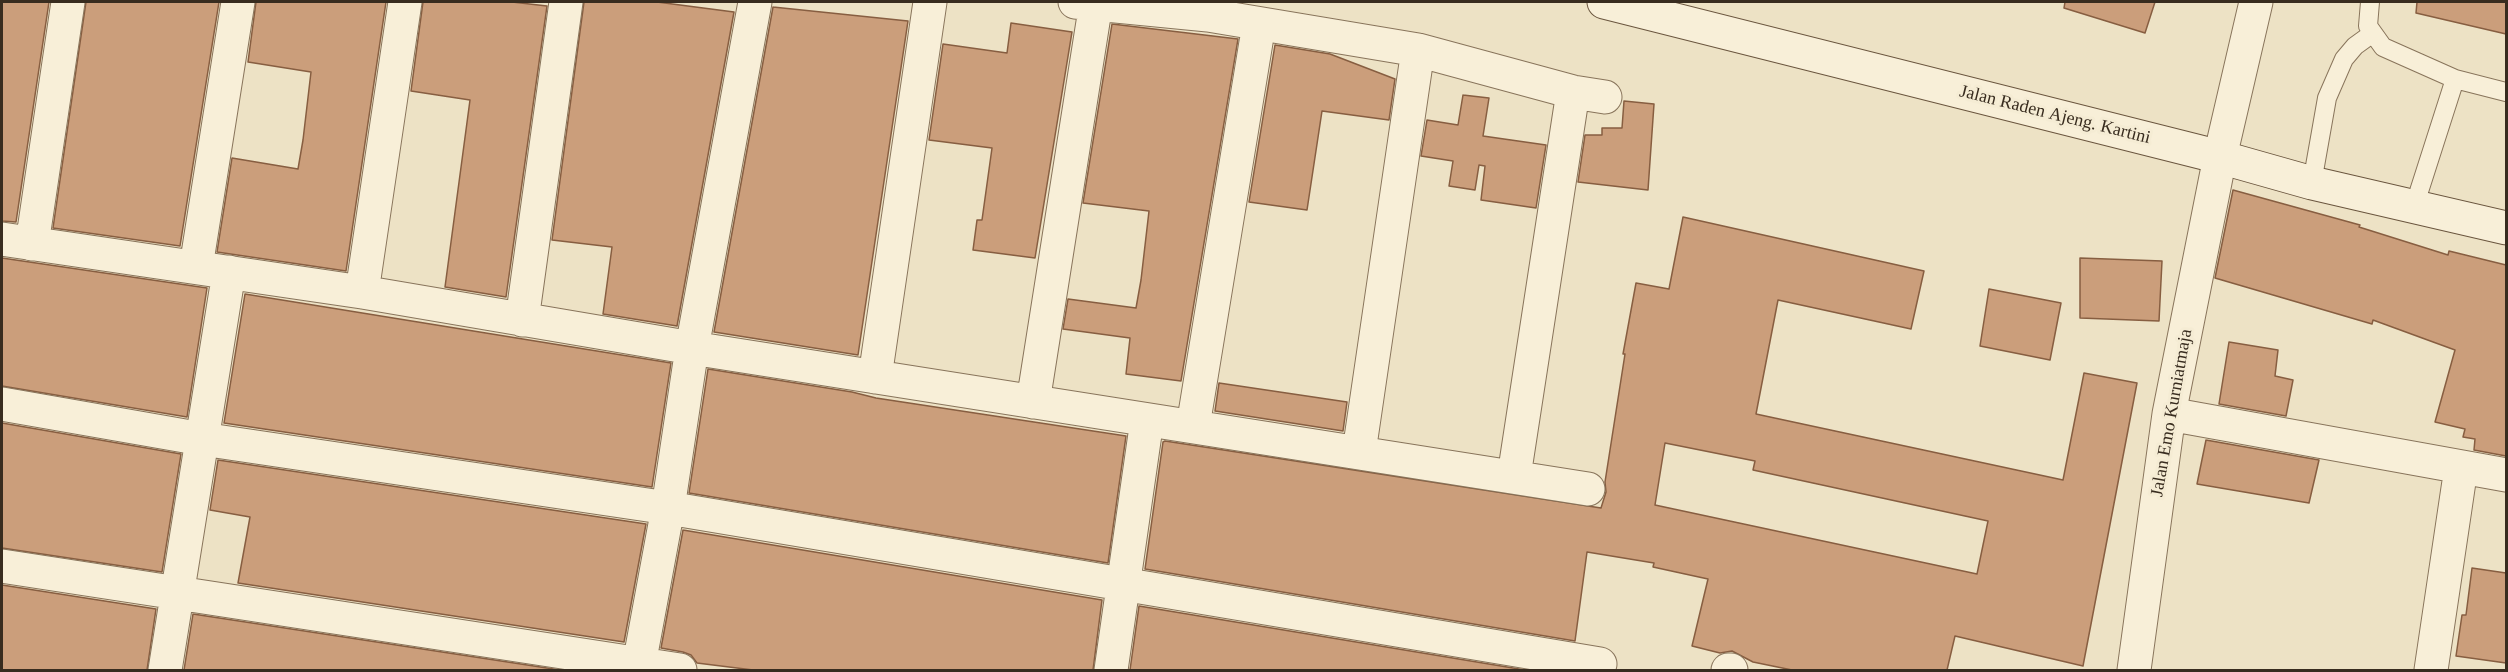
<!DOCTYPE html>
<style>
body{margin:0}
#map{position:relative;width:2508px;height:672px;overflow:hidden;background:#ede2c5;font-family:"Times New Roman",serif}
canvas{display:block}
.frame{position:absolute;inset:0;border:3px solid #382c1f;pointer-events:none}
</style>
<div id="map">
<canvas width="2508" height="672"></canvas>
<div class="frame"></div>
</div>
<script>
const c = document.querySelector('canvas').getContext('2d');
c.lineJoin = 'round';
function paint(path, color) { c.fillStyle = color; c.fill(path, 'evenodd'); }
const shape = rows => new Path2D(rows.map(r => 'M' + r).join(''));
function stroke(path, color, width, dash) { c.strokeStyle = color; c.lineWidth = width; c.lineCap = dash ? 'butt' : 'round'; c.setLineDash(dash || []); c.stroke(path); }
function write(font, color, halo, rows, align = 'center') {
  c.font = font + ' "Times New Roman",serif'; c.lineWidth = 6; c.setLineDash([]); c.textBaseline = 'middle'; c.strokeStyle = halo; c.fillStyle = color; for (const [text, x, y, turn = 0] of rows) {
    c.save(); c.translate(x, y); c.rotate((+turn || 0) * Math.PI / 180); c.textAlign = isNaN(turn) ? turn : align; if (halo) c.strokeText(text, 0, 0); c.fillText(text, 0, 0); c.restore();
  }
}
const building = shape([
 [2,2,49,2,16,222,2,221,2,2],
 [86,2,219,2,180,246,53,228,86,2],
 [256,2,386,2,346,271,217,252,232,158,298,169,303,140,311,72,248,62,256,2],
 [423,2,512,2,547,6,506,297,445,287,470,100,411,91,423,2],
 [584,2,657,2,734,12,677,326,603,314,612,247,552,240,584,2],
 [2065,2,2155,2,2145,33,2064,8,2065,2],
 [2417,2,2506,2,2506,34,2416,13,2417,2],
 [773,7,908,21,858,355,714,332,773,7],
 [1011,23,1072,32,1035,258,973,250,977,220,982,220,992,148,929,140,943,44,1007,53,1011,23],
 [1112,24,1238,39,1181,381,1126,374,1130,338,1063,329,1068,299,1136,308,1141,280,1149,211,1083,203,1112,24],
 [1275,45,1330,54,1395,79,1389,120,1322,111,1307,210,1249,202,1275,45],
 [1463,95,1489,98,1483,136,1546,145,1536,208,1481,200,1485,166,1479,165,1475,190,1449,186,1453,161,1421,156,1427,120,1458,125,1463,95],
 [1624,101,1654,104,1648,190,1578,182,1585,135,1602,135,1602,128,1622,128,1624,101],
 [2233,190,2360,225,2359,227,2448,255,2449,251,2506,265,2506,456,2474,450,2475,439,2463,437,2465,429,2435,422,2455,350,2373,320,2372,324,2215,278,2233,190],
 [1683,217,1924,271,1911,329,1778,300,1756,414,2063,480,2084,373,2137,383,2083,666,1955,636,1947,670,1792,670,1753,662,1732,651,1720,653,1692,646,1708,579,1653,567,1654,563,1587,552,1575,641,1145,569,1163,442,1165,441,1601,508,1606,492,1605,482,1625,354,1623,354,1636,283,1669,289,1683,217],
 [1665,443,1755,461,1753,470,1988,521,1977,574,1655,505,1665,443],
 [2,258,207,288,187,417,2,386,2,258],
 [2080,258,2162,261,2159,321,2080,318,2080,258],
 [1989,289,2061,303,2050,360,1980,346,1989,289],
 [245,294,671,363,652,487,224,423,245,294],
 [2229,342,2278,350,2275,376,2293,380,2286,416,2219,404,2229,342],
 [708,369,852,392,876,398,1126,436,1108,563,689,493,708,369],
 [1219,383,1347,402,1343,431,1215,411,1219,383],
 [2,423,181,454,162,572,2,548,2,423],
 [2206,440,2319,460,2309,503,2197,484,2206,440],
 [218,460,646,524,624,642,238,583,250,517,210,510,218,460],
 [683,530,1102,600,1093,670,753,670,697,663,691,655,683,652,661,648,683,530],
 [2472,568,2506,573,2506,663,2456,656,2462,615,2466,615,2472,568],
 [2,585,156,609,147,670,2,670,2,585],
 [1139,606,1525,670,1130,670,1139,606],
 [193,614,560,670,184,670,193,614]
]);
paint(building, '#cb9e7b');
stroke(building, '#875e41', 1.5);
const service = shape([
 [2370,2,2368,26,2383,47,2455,79,2506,92],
 [2312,183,2327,98,2344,59,2355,46,2373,33],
 [2414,207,2455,79]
]);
const minor = shape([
 [1075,2,1208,15,1418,50,1573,92,1605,97],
 [2,239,362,292,692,348,1588,489],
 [32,244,68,2],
 [196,267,238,2],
 [362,292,405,2],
 [522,320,566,2],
 [875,377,930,2],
 [1033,402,1096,3],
 [2,404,202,439,668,508,1600,664],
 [2169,414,2506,475],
 [1193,426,1259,24],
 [1359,452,1418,50],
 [1514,476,1573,92],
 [2,566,680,670],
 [165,670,229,272],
 [638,670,668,508,692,348,755,2],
 [1111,670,1147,420],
 [1728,670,1731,670],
 [2134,670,2169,414,2220,157,2256,2],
 [2431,670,2461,468]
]);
const secondary = shape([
 [1604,2,2220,157,2312,183,2506,228]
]);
stroke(service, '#88745b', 20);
stroke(minor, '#88745b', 35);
stroke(secondary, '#6a553e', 35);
stroke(service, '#f8efd8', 18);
stroke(minor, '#f8efd8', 33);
stroke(secondary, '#f8efd8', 33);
write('18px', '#382c1f', '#f5ecd4', [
 ["Jalan Raden Ajeng. Kartini",2055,115,14],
 ["Jalan Emo Kurniatmaja",2172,413,-80]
]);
</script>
